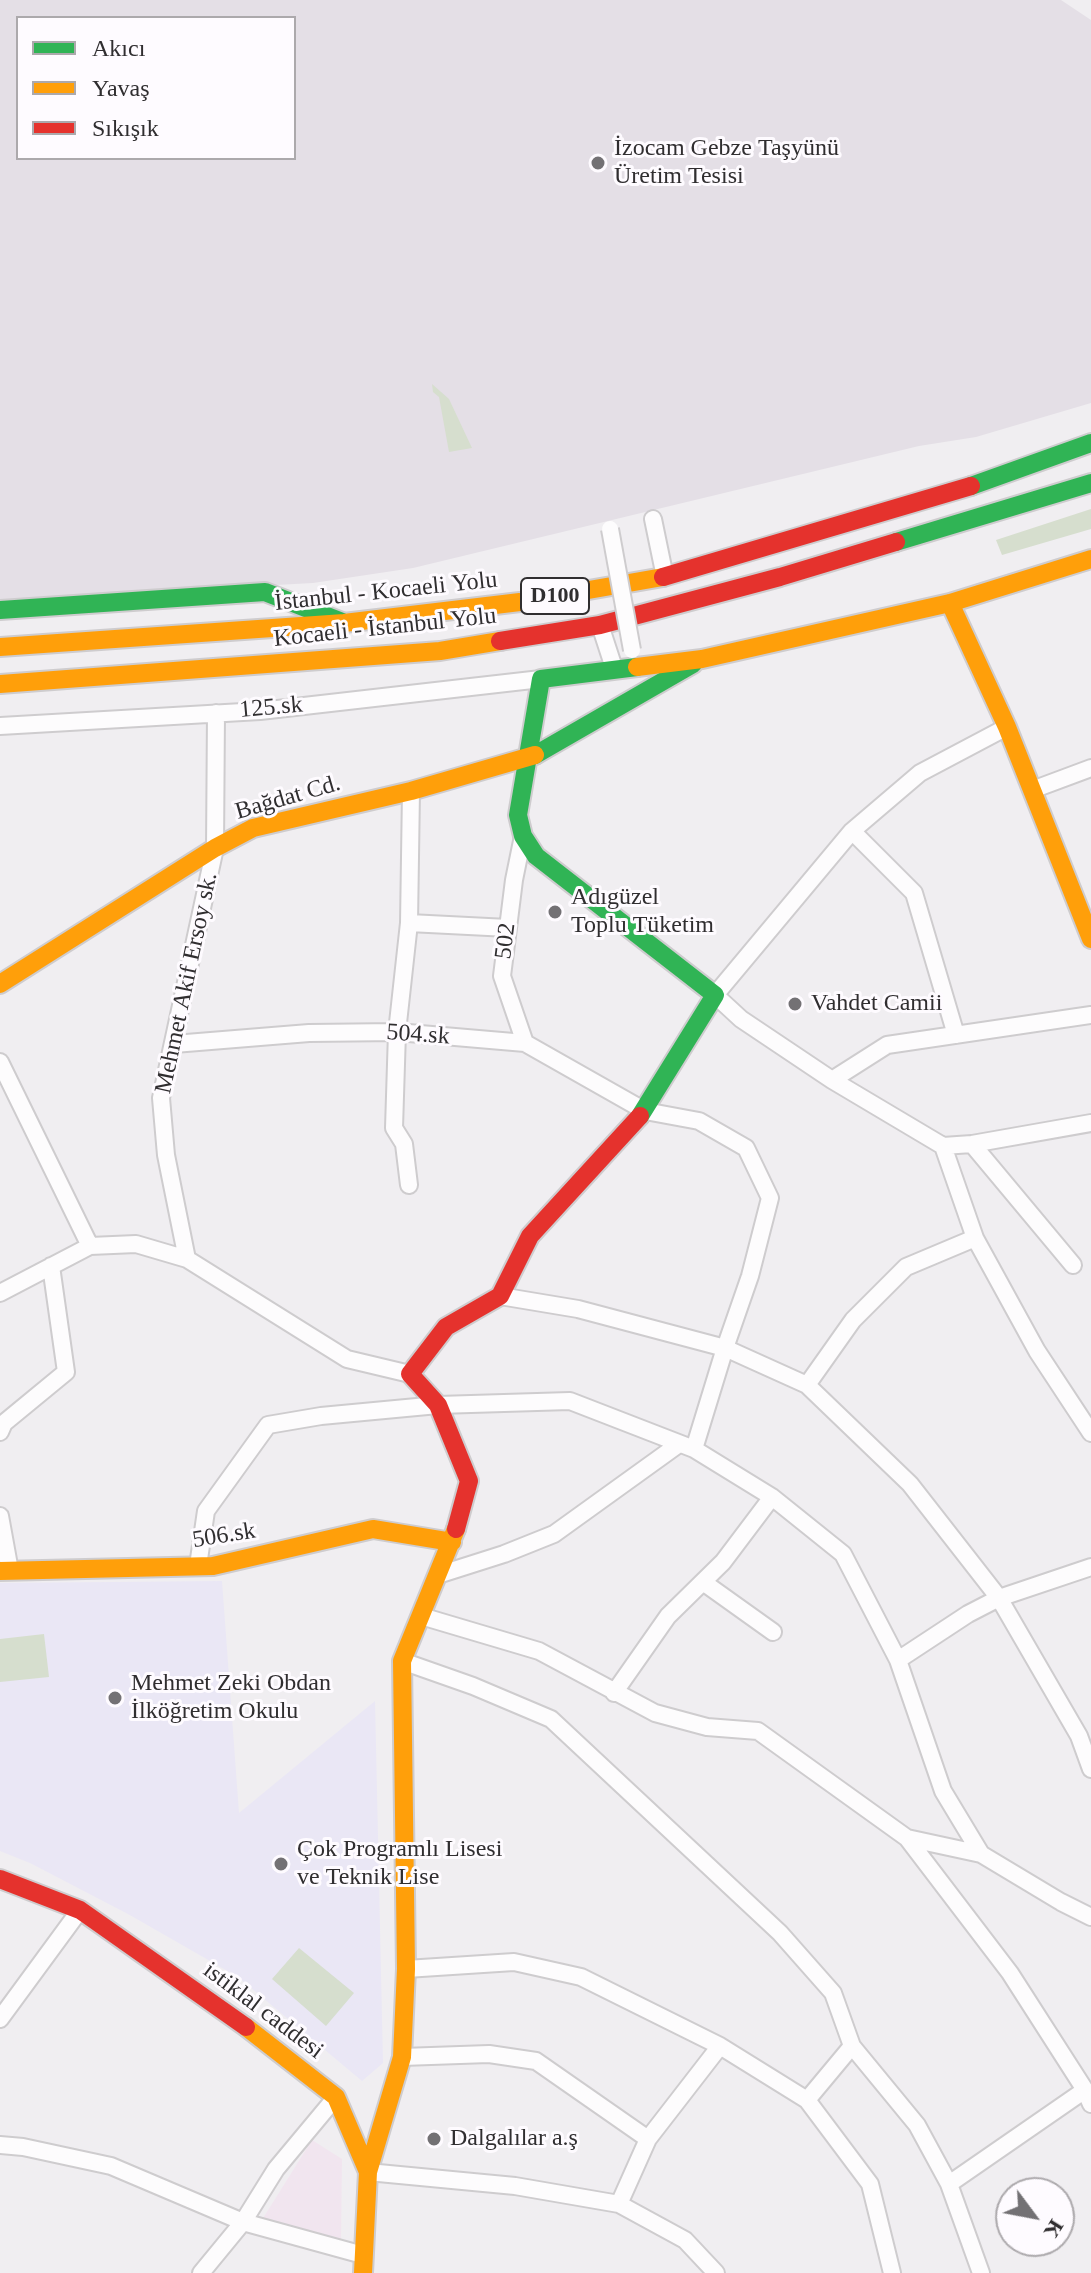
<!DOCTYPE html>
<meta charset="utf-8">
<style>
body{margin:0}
#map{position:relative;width:1091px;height:2273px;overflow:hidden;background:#f0eef1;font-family:"Times New Roman",serif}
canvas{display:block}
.legend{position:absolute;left:16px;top:16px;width:280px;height:144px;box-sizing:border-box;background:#fefbff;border:2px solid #aca9ac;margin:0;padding:10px 14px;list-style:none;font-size:24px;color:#302e30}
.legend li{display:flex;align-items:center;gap:16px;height:40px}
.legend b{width:40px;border:2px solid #aca9ac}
.north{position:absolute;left:995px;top:2177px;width:80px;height:80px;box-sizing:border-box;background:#fefbff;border:2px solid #aca9ac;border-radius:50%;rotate:122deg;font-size:22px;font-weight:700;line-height:32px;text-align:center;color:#302e30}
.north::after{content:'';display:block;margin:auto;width:28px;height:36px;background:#737174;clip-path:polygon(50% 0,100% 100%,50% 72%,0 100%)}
</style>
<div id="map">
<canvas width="1091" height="2273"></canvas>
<ul class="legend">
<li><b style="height:10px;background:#30b455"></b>Akıcı</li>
<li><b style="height:10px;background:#ff9f0a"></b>Yavaş</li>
<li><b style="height:10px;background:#e5322d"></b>Sıkışık</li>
</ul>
<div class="north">K</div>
</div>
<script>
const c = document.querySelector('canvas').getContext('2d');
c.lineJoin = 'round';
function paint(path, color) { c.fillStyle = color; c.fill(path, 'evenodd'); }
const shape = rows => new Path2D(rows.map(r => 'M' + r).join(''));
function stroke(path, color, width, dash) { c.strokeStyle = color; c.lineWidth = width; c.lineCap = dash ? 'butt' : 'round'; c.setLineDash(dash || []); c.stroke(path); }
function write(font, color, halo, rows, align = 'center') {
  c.font = font + ' "Times New Roman",serif'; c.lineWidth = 6; c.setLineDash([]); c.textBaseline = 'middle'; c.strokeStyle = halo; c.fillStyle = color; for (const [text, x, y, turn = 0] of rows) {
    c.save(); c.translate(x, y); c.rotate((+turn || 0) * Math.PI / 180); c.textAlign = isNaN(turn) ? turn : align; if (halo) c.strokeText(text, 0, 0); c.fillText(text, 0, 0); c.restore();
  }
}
paint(shape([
 [312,2140,342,2159,341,2241,260,2223]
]), '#f1e5ef');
paint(shape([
 [0,0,1061,0,1091,20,1091,403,976,437,919,446,413,568,313,583,0,600],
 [18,18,294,18,294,158,18,158]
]), '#e4dfe6');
paint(shape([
 [222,1581,239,1813,375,1701,383,2063,362,2081,238,1977,128,1914,30,1863,0,1851,0,1583]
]), '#eae7f5');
paint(shape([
 [432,384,449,399,472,448,449,452,439,397,433,392],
 [1091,509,1091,529,1002,555,996,540],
 [44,1634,49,1677,0,1682,0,1639],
 [299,1948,354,1993,326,2026,272,1979]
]), '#d6dece');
const street = shape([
 [653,519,665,577],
 [600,625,614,668],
 [0,726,260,711,541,679],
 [1007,727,920,773,852,831,715,995,741,1019,832,1080,943,1146,975,1238,1037,1351,1091,1433],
 [1032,790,1091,768],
 [852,831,914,893,956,1035],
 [523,836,514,880,502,976,525,1043],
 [409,923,508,928],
 [174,1044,309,1033,397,1032,525,1043,645,1111,699,1121,746,1148,770,1198,750,1276,725,1348,694,1449],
 [0,1062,90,1246,136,1244,187,1259,347,1359,410,1374],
 [832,1080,887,1045,1091,1015],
 [972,1144,1073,1265],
 [943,1146,972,1144,1091,1123],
 [409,1185,404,1144,394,1128,397,1032,409,923,411,791],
 [187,1259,166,1155,161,1098,215,848,216,713],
 [0,1293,90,1246],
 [500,1296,578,1309,725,1348,807,1385,910,1484,999,1598,1079,1736,1091,1769],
 [807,1385,853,1320,906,1267,975,1238],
 [0,1432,4,1423,66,1372,51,1266],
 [0,1516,10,1571],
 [198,1566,206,1511,268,1425,321,1416,438,1405,570,1401,694,1449,772,1497,843,1554,898,1660,943,1791,981,1854],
 [438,1575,504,1554,554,1534,679,1444],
 [703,1582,773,1632],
 [421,1616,539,1651,655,1713,707,1727,758,1731,907,1838,981,1854,1061,1902,1091,1917],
 [898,1660,968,1614,999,1598,1091,1567],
 [402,1661,473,1686,551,1719,780,1933,833,1993,852,2046,917,2125,949,2184,981,2273],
 [614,1693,668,1616,723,1562,772,1497],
 [907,1838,1010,1973,1085,2090,1091,2104],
 [406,1969,514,1962,581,1977,720,2046,807,2100,870,2184,892,2273],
 [0,2019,80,1910],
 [402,2057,489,2054,536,2061,648,2139],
 [807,2100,852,2046],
 [0,2145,23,2147,111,2166,243,2222,363,2255],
 [368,2172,515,2186,619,2204,685,2240,716,2273],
 [949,2184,1085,2090],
 [619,2204,648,2139,720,2046],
 [201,2273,243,2222,276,2169,336,2097]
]);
const fast = shape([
 [971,486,1091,443],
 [896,542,1091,483],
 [0,610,265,592,342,622],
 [637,667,541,679,518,815,523,836,536,856,715,995,640,1116],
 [535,755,693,664]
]);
const slow = shape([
 [950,603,1007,727,1091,939],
 [0,647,344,623,520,602,663,577],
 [637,667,702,659,950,603,1091,559],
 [0,684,440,651,500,641],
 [0,984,215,848,253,828,411,791,535,755],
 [0,1571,213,1566,373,1529,452,1542],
 [246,2027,336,2097,368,2172,363,2273],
 [368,2172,402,2057,406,1969,402,1661,456,1529]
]);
const jam = shape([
 [663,577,971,486],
 [500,641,600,625,780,577,896,542],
 [456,1529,469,1481,438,1405,410,1374,446,1327,500,1296,530,1236,640,1116],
 [0,1879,80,1910,246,2027]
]);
stroke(street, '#ceccce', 20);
stroke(fast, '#ceccce', 22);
stroke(slow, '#ceccce', 22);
stroke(jam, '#ceccce', 22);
stroke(street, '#fdfcfd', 16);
stroke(fast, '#30b455', 18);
stroke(slow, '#ff9f0a', 18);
stroke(jam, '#e5322d', 18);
const streetBridge = shape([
 [610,529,632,650]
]);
stroke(streetBridge, '#ceccce', 20, []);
stroke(streetBridge, '#fdfcfd', 16);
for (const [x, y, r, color] of [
 [598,163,8,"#737174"],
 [555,912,8,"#737174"],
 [795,1004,8,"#737174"],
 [115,1698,8,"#737174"],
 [281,1864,8,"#737174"],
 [434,2139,8,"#737174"]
]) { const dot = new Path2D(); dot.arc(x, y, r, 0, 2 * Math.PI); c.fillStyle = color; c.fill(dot); stroke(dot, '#fefbff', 3); }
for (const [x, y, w] of [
 [555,596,68]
]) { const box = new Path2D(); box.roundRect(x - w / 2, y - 18, w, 36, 6); c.fillStyle = '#fefbff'; c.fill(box); stroke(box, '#302e30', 2); }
write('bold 22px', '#302e30', null, [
 ["D100",555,596]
]);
write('24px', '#302e30', '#fefbff', [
 ["İzocam Gebze Taşyünü",614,149],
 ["Üretim Tesisi",614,177],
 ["Adıgüzel",571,898],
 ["Toplu Tüketim",571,926],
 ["Vahdet Camii",811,1004],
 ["Mehmet Zeki Obdan",131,1684],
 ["İlköğretim Okulu",131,1712],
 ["Çok Programlı Lisesi",297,1850],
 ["ve Teknik Lise",297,1878],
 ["Dalgalılar a.ş",450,2139]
], 'left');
write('24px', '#302e30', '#fefbff', [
 ["İstanbul - Kocaeli Yolu",386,592,-6],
 ["Kocaeli - İstanbul Yolu",385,628,-6],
 ["125.sk",271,708,-5],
 ["Bağdat Cd.",288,798,-16],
 ["502",506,941,-83],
 ["Mehmet Akif Ersoy sk.",187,983,-78],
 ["504.sk",418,1035,4],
 ["506.sk",224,1536,-9],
 ["istiklal caddesi",263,2011,37]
]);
</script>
